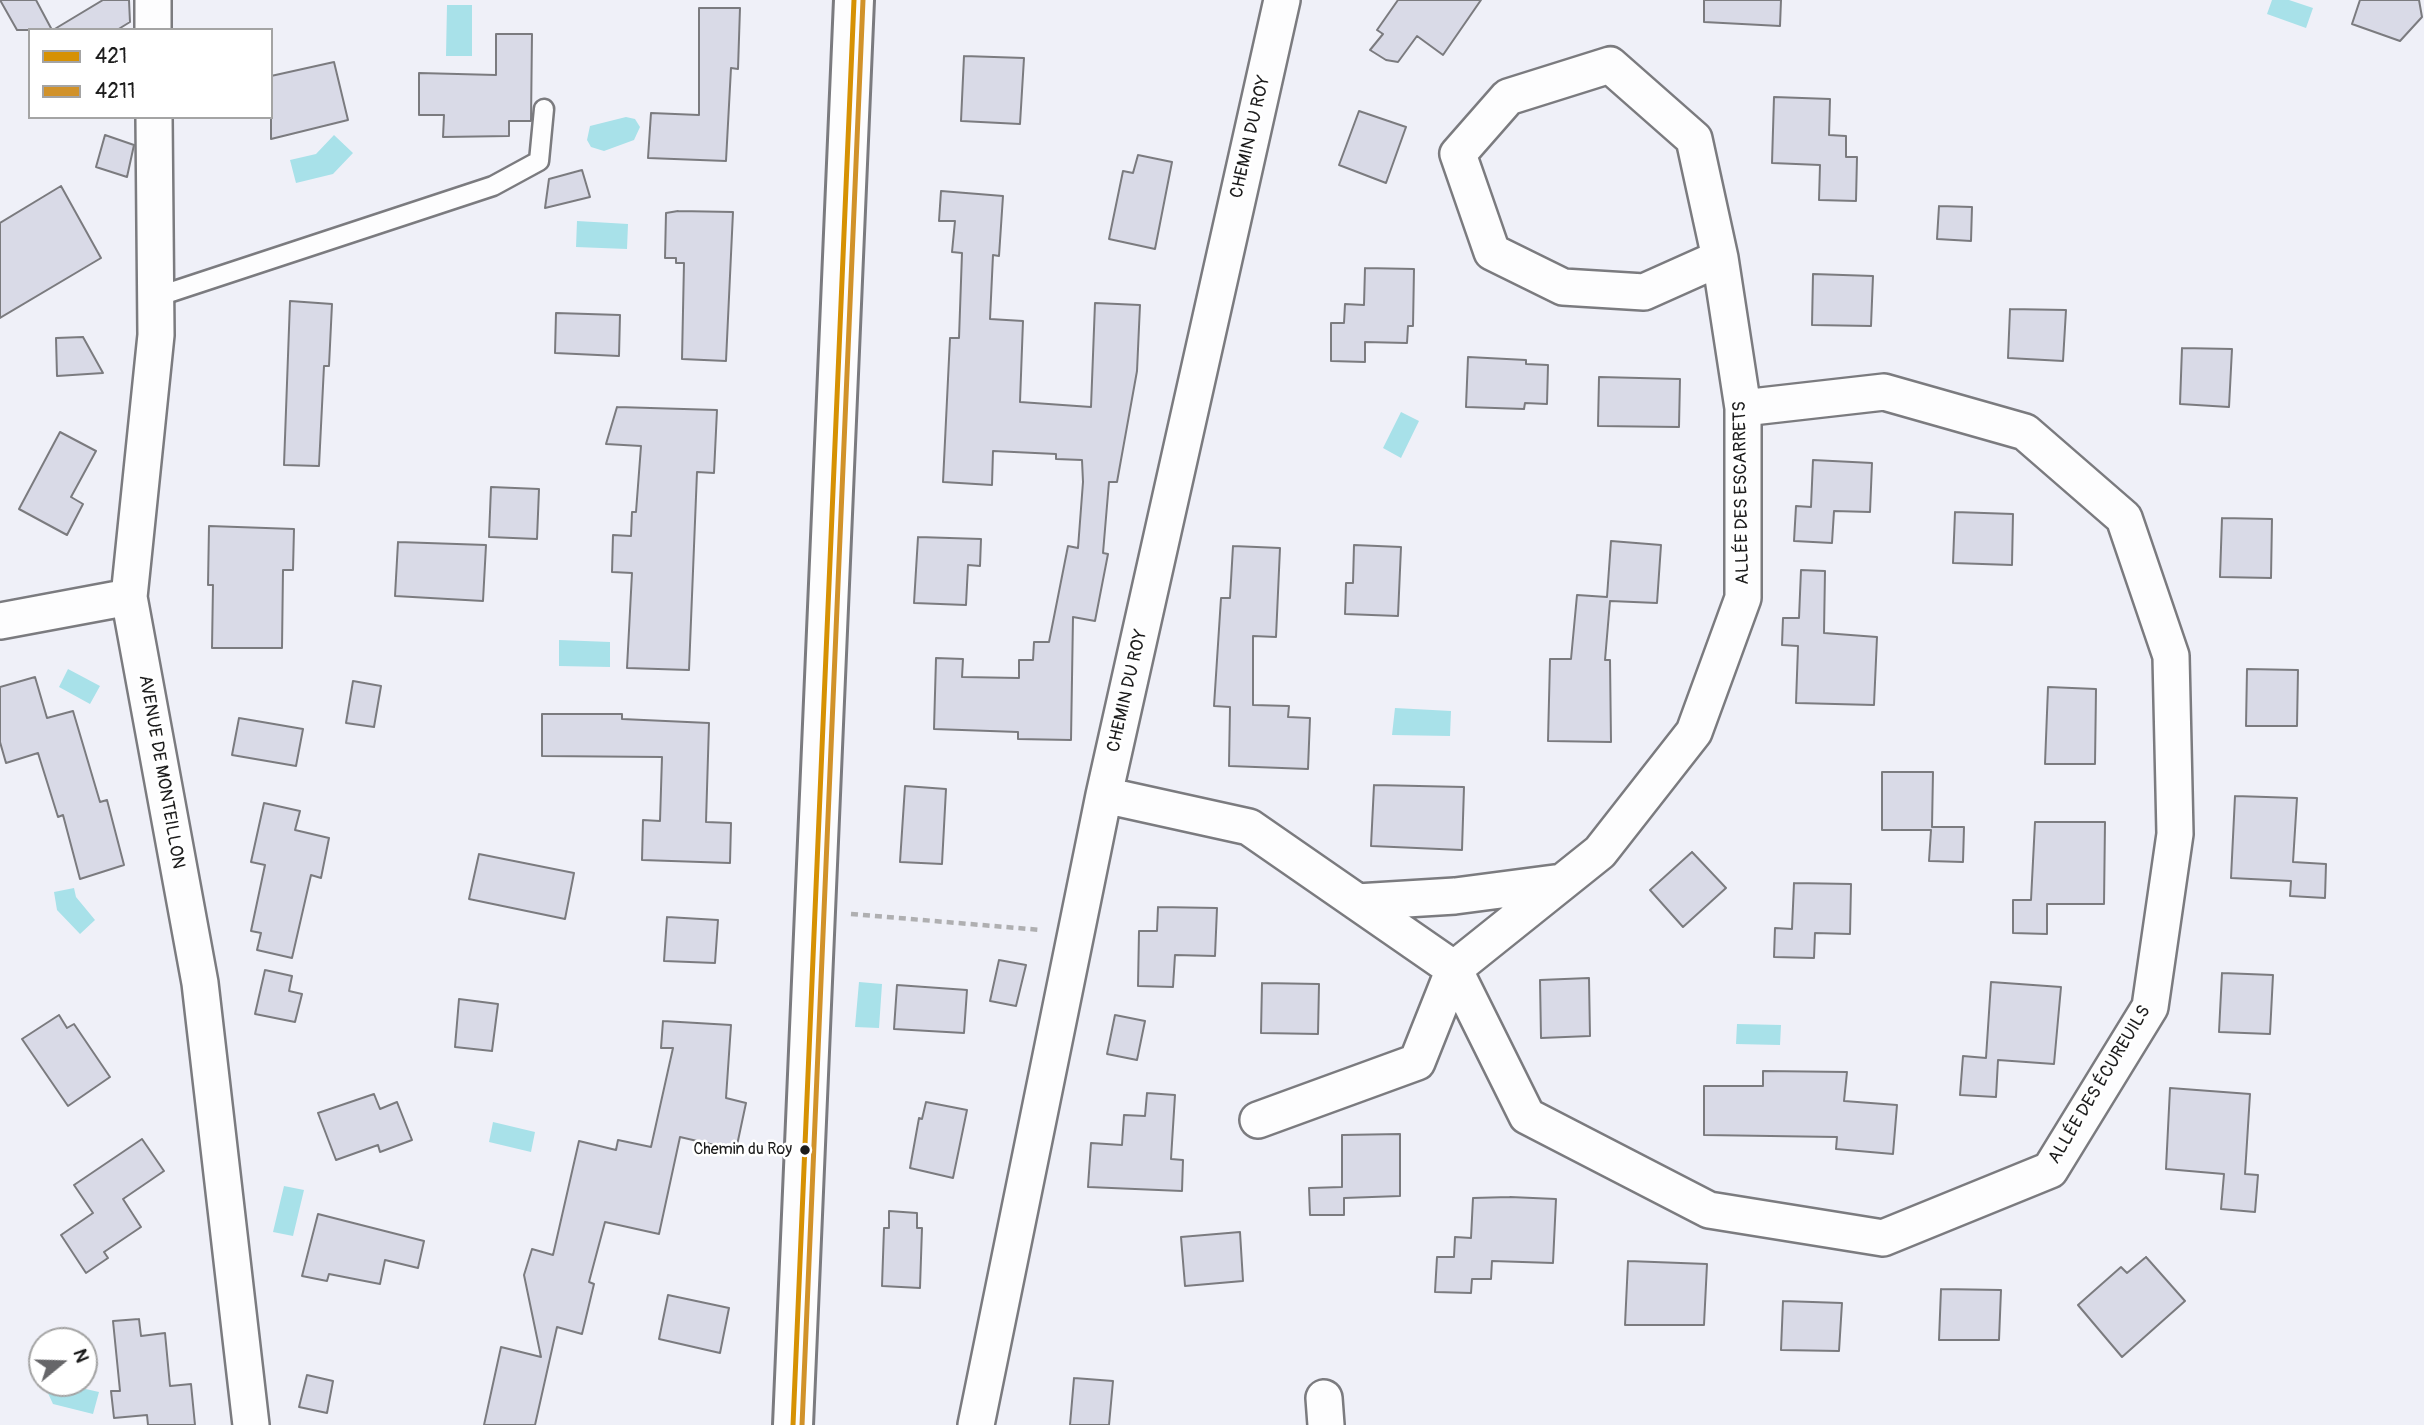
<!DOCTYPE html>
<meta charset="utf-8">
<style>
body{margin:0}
#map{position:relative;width:2424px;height:1425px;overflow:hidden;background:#eff0f8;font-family:Pangolin,sans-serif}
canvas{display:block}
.legend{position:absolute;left:28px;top:28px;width:245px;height:91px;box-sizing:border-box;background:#fff;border:2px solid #a4a4a4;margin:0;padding:9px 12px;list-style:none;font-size:21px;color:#1c1c1c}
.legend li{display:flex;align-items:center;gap:14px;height:35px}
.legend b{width:35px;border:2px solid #a4a4a4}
.north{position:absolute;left:28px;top:1327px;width:70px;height:70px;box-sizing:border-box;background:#fff;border:2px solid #a4a4a4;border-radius:50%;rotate:71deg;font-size:19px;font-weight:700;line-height:28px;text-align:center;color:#1c1c1c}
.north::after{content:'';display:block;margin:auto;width:24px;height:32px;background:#666669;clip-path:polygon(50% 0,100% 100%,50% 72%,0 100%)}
</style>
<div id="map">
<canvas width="2424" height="1425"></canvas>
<ul class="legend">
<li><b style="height:9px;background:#d69104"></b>421</li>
<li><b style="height:9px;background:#d1922a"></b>4211</li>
</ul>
<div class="north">N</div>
</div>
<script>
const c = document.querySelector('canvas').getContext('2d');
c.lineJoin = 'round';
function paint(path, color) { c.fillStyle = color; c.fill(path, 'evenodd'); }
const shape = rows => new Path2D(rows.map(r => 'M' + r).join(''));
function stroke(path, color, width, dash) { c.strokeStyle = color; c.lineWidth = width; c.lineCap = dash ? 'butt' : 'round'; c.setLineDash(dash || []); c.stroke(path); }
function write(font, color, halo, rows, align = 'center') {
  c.font = font + ' Pangolin,sans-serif'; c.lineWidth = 5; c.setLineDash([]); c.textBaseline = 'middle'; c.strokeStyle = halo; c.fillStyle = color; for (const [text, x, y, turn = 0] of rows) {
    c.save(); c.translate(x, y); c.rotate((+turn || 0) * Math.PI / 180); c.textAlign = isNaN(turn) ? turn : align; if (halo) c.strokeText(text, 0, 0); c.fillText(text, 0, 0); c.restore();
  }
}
paint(shape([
 [2272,0,2289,0,2313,8,2306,28,2267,14],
 [447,5,472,5,472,56,446,56],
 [626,117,635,119,640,127,634,140,604,151,591,147,587,140,590,126],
 [334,135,353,153,333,174,296,183,290,160,316,154],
 [577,221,628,224,627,249,576,247],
 [1401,412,1419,421,1401,458,1383,448],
 [559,640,610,642,610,667,559,666],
 [68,669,100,686,90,704,59,687],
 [1395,708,1451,711,1450,736,1392,735],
 [74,888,76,897,95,920,80,934,57,910,54,892],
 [859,982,882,984,879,1028,855,1027],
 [1737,1024,1781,1025,1780,1045,1736,1044],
 [493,1122,535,1132,531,1152,489,1142],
 [284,1186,304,1190,293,1236,273,1232],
 [59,1383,99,1392,93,1414,53,1404,47,1391]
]), '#a8e1e9');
const building = shape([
 [0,0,36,0,52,30,17,30,0,0],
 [103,0,129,0,130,22,117,30,53,30,103,0],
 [1398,0,1481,0,1443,55,1417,36,1398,62,1386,60,1370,50,1383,34,1377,30,1398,0],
 [1704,0,1781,0,1780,26,1704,22,1704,0],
 [2360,0,2419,0,2422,17,2400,41,2352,24,2360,0],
 [699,8,740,8,738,69,731,68,726,161,648,158,651,113,699,115,699,8],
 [496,34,532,34,531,121,509,121,509,136,443,137,444,115,419,115,419,73,496,75,496,34],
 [964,56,1024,58,1020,124,961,121,964,56],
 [334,62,348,120,271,139,271,76,334,62],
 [1774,97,1830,99,1829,135,1846,136,1846,157,1857,157,1856,201,1819,200,1820,165,1772,163,1774,97],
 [1359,111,1406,127,1386,183,1339,165,1359,111],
 [105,135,134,145,127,177,96,167,105,135],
 [1138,155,1172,162,1155,249,1109,239,1123,171,1133,173,1138,155],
 [582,170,590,197,545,208,549,179,582,170],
 [61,186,101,258,0,318,0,223,61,186],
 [941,191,1003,196,999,256,993,255,990,319,1023,321,1020,402,1091,407,1095,303,1140,305,1137,371,1117,482,1109,482,1103,553,1108,554,1095,621,1073,617,1071,740,1018,739,1018,732,934,729,936,658,963,659,962,677,1019,678,1019,660,1033,660,1034,642,1049,642,1068,546,1078,548,1083,482,1082,460,1056,459,1056,454,993,451,992,485,943,482,950,338,959,338,962,253,952,252,955,221,939,221,941,191],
 [1939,206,1972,207,1971,241,1937,239,1939,206],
 [678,211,733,212,726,361,682,359,684,263,676,263,676,258,665,258,666,213,678,211],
 [1365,268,1414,269,1413,326,1408,326,1407,343,1365,342,1365,362,1331,361,1331,323,1344,323,1345,304,1364,305,1365,268],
 [1813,274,1873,276,1871,326,1812,325,1813,274],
 [290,301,332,304,329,366,324,366,319,466,284,465,290,301],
 [2010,309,2066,310,2063,361,2008,358,2010,309],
 [556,313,620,315,619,356,555,353,556,313],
 [83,337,103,373,57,376,56,338,83,337],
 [2182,348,2232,349,2229,407,2180,404,2182,348],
 [1468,357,1526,360,1526,364,1548,365,1547,404,1525,403,1524,409,1466,407,1468,357],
 [1599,377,1680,379,1679,427,1598,426,1599,377],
 [617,407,717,410,714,473,697,472,689,670,627,668,632,573,612,572,613,535,631,536,632,512,636,512,641,446,606,444,617,407],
 [60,432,96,451,71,497,83,504,67,535,19,509,60,432],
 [1813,460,1872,463,1870,512,1834,511,1832,543,1794,541,1796,506,1811,507,1813,460],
 [491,487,539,489,537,539,489,537,491,487],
 [1955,512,2013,514,2012,565,1953,563,1955,512],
 [2222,518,2272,519,2271,578,2220,577,2222,518],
 [209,526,294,529,293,570,283,570,282,648,212,648,213,585,208,585,209,526],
 [918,537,981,539,980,566,968,565,966,605,914,603,918,537],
 [1611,541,1661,545,1657,603,1610,601,1605,660,1610,660,1611,742,1548,741,1550,659,1571,659,1577,595,1607,597,1611,541],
 [398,542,486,545,483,601,395,596,398,542],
 [1354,545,1401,547,1398,616,1345,614,1346,583,1353,583,1354,545],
 [1233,546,1280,548,1276,637,1253,636,1253,705,1289,706,1288,717,1310,718,1308,769,1229,766,1230,707,1214,706,1221,598,1230,598,1233,546],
 [1801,570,1825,571,1824,633,1877,637,1874,705,1796,703,1798,646,1782,645,1783,618,1799,618,1801,570],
 [2247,669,2298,670,2297,726,2246,726,2247,669],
 [35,677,47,718,73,711,100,802,107,800,124,865,80,879,63,815,58,817,38,753,6,763,0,742,0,687,35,677],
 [353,681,381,686,374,727,346,723,353,681],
 [2048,687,2096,689,2095,764,2045,764,2048,687],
 [542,714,622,714,622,719,709,723,706,822,731,823,730,863,642,860,643,820,660,821,662,757,542,756,542,714],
 [239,718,303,729,296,766,232,755,239,718],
 [1882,772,1933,772,1932,827,1964,827,1963,862,1929,861,1931,830,1882,830,1882,772],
 [1374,785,1464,787,1462,850,1371,846,1374,785],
 [905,786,946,789,942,864,900,862,905,786],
 [2235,796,2297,798,2293,862,2326,864,2325,898,2290,896,2291,881,2231,878,2235,796],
 [264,803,300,811,295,830,329,838,321,878,311,875,292,958,257,950,261,933,251,931,265,865,251,862,264,803],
 [2035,822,2105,822,2104,904,2047,904,2047,934,2013,933,2013,900,2031,900,2035,822],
 [1692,852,1726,888,1683,927,1650,890,1692,852],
 [479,854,574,873,565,919,469,899,479,854],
 [1794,883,1851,884,1850,934,1815,933,1814,958,1774,957,1775,928,1792,929,1794,883],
 [1158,907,1217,908,1215,956,1175,955,1173,987,1138,986,1139,931,1157,931,1158,907],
 [667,917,718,920,715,963,664,961,667,917],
 [999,960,1026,965,1016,1006,990,1001,999,960],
 [265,970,292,976,289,991,302,994,295,1022,255,1014,265,970],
 [2222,973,2273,975,2270,1034,2219,1032,2222,973],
 [1589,978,1590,1036,1541,1038,1540,980,1589,978],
 [1991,982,2061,987,2054,1064,1998,1060,1996,1097,1960,1095,1963,1056,1986,1058,1991,982],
 [1262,983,1319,984,1318,1034,1261,1033,1262,983],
 [897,985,967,990,964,1033,894,1029,897,985],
 [459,999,498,1004,492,1051,455,1047,459,999],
 [59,1015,67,1028,74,1024,110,1077,68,1106,22,1039,59,1015],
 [1115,1015,1145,1021,1137,1060,1107,1054,1115,1015],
 [663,1021,731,1025,726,1098,746,1103,736,1150,680,1137,659,1234,605,1222,589,1282,594,1284,582,1334,557,1327,535,1425,484,1425,501,1347,541,1357,524,1275,532,1249,553,1255,579,1141,616,1150,618,1140,651,1147,673,1048,661,1048,663,1021],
 [1763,1071,1847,1072,1844,1101,1897,1105,1893,1154,1836,1149,1837,1137,1704,1135,1704,1086,1763,1086,1763,1071],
 [2170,1088,2250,1094,2245,1174,2258,1175,2255,1212,2221,1209,2224,1174,2166,1169,2170,1088],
 [1147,1093,1175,1095,1171,1159,1183,1160,1182,1191,1088,1187,1091,1143,1122,1145,1124,1115,1145,1116,1147,1093],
 [374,1094,380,1109,397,1102,412,1140,380,1152,378,1145,336,1160,318,1113,374,1094],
 [926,1102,967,1110,953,1178,910,1168,919,1118,922,1119,926,1102],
 [1400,1134,1400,1196,1344,1198,1344,1215,1310,1215,1309,1188,1342,1187,1342,1135,1400,1134],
 [142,1139,164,1171,123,1199,141,1227,104,1252,108,1258,86,1273,61,1235,93,1213,74,1185,142,1139],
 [1510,1197,1556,1199,1553,1263,1492,1261,1491,1279,1472,1279,1471,1293,1435,1292,1437,1257,1454,1257,1455,1237,1471,1238,1473,1198,1510,1197],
 [889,1211,917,1213,917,1228,922,1228,920,1288,882,1286,884,1228,889,1228,889,1211],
 [318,1214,424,1241,418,1268,385,1260,380,1284,329,1274,327,1281,302,1276,318,1214],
 [1240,1232,1243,1281,1185,1286,1181,1237,1240,1232],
 [2146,1257,2185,1301,2122,1357,2078,1305,2121,1267,2127,1273,2146,1257],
 [1628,1261,1707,1264,1704,1325,1625,1325,1628,1261],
 [1941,1289,2001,1290,1999,1340,1939,1340,1941,1289],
 [668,1295,729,1308,720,1353,659,1339,668,1295],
 [1783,1301,1842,1303,1839,1351,1781,1350,1783,1301],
 [139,1319,141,1336,165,1333,170,1386,191,1384,195,1425,148,1425,147,1415,114,1418,111,1391,120,1391,113,1321,139,1319],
 [307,1375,333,1381,327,1413,299,1407,307,1375],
 [1074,1378,1113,1381,1109,1425,1070,1425,1074,1378]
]);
paint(building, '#d9dae7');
stroke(building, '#7b7b7f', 2);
const service = shape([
 [156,297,493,186,539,161,544,109]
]);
const minor = shape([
 [153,0,153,30],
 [154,117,156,335,129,597,200,983,251,1425],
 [0,621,129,597],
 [1104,795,1249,827,1454,969,1600,852,1694,732,1743,598,1743,408,1720,258,1694,139,1610,65,1508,97,1458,154,1492,252,1563,287,1644,292,1720,258],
 [1357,902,1455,896,1562,882],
 [1258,1120,1417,1062,1454,969,1527,1116,1709,1210,1883,1238,2050,1170,2150,1007,2175,834,2171,656,2124,518,2025,432,1884,392,1743,408],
 [1324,1398,1326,1425],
 [976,1425,1104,795,1282,0]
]);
const secondary = shape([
 [793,1425,854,0]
]);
stroke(service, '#7b7b7f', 23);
stroke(minor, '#7b7b7f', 40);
stroke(secondary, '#7b7b7f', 44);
stroke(shape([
 [851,914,1041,930]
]), '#afafb1', 4.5, [7, 5]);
stroke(service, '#fdfdfe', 18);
stroke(minor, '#fdfdfe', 35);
stroke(secondary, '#fdfdfe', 38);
stroke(shape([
 [793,1425,854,0]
]), '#d69104', 5);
stroke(shape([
 [802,1425,863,0]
]), '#d1922a', 5);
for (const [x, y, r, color] of [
 [805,1150,6,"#1c1c1c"]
]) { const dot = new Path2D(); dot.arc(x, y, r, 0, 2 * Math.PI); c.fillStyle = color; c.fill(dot); stroke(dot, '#fff', 2.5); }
write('16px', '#1c1c1c', '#fff', [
 ["Chemin du Roy",792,1150]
], 'right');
write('18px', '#1c1c1c', '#fff', [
 ["CHEMIN DU ROY",1251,137,-77],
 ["ALLÉE DES ESCARRETS",1742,493,-91],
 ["CHEMIN DU ROY",1128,691,-77],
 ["AVENUE DE MONTEILLON",161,772,80],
 ["ALLÉE DES ÉCUREUILS",2100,1085,-59]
]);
</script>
